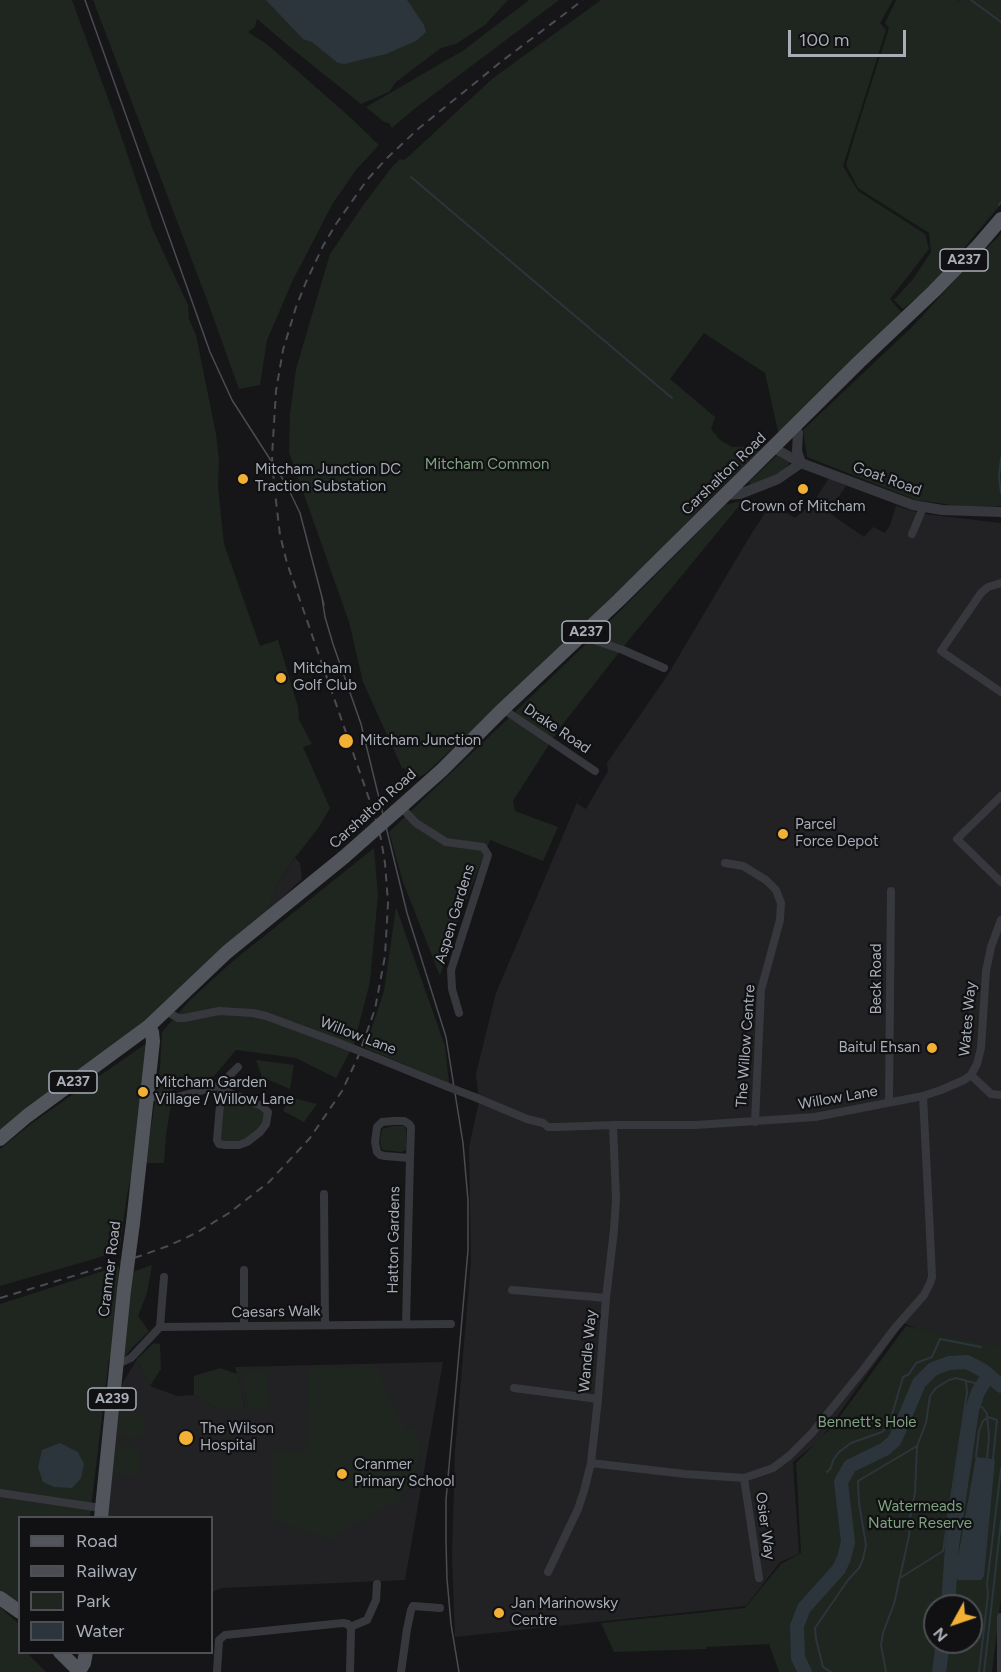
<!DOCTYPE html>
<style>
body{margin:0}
#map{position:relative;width:1001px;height:1672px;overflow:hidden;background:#161618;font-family:Figtree,sans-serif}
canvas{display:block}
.legend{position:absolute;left:18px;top:1516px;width:195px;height:138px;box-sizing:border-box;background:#111113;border:2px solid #4d4f55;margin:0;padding:8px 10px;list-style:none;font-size:18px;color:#a8adb8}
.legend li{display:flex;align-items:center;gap:12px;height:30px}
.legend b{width:30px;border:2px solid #4d4f55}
.north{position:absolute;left:923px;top:1594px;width:60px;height:60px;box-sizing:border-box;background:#111113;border:2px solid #4d4f55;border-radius:50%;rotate:230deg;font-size:16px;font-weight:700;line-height:24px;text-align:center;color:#a8adb8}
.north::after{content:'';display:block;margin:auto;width:21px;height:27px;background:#f2b134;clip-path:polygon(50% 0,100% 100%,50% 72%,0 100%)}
.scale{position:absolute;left:788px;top:30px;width:118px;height:27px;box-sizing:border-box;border:3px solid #a8adb8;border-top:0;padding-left:8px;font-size:18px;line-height:21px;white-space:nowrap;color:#a8adb8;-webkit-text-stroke:4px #111113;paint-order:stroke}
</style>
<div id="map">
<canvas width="1001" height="1672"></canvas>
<ul class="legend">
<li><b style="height:8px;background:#53555c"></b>Road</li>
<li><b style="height:8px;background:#4a4c52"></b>Railway</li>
<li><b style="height:16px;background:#1e261f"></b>Park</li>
<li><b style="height:16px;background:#2c353c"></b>Water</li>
</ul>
<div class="north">N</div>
<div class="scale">100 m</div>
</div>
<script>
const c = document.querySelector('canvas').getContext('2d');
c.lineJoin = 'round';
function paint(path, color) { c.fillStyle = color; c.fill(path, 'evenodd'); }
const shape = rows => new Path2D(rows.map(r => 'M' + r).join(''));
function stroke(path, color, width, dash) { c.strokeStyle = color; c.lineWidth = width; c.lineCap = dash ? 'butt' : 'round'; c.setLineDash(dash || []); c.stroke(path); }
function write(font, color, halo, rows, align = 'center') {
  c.font = font + ' Figtree,sans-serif'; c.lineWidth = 4.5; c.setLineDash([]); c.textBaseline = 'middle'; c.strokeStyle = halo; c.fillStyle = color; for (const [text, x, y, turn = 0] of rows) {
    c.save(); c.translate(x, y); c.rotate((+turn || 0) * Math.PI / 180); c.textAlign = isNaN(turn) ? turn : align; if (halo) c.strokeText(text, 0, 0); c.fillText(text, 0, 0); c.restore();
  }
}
paint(shape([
 [829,478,846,486,828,512,864,537,873,527,885,533,890,525,896,506,924,514,1001,523,1001,1348,965,1341,915,1328,904,1323,820,1440,793,1462,799,1554,780,1562,746,1606,455,1637,452,1556,455,1450,471,1261,469,1147,479,1101,476,1074,496,993,578,800,586,788,577,803,586,809,608,771,607,763,667,676,750,536,771,504,795,518,813,503],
 [295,858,300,863,302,879,268,911,276,887],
 [137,1359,150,1386,177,1396,194,1395,219,1409,245,1408,235,1367,443,1362,405,1580,222,1588,212,1592,212,1518,107,1518,122,1384]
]), '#222225');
paint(shape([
 [0,0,72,0,113,112,153,230,188,305,189,319,196,335,216,434,219,461,218,487,224,544,260,646,278,640,298,707,299,720,312,744,303,747,330,808,319,827,294,859,276,887,268,911,151,1020,0,1132],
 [93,0,508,0,485,25,456,44,441,48,396,82,389,92,361,104,291,48,257,19,255,27,248,32,268,45,352,119,379,145,356,170,333,203,293,280,267,340,260,385,239,389,207,300],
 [529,0,559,0,413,110,392,128,389,123,384,122,366,107,464,50],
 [601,0,893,0,880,23,886,30,843,166,858,191,925,234,929,249,890,299,901,312,831,382,779,436,765,373,704,333,670,379,715,417,711,429,720,440,732,447,757,446,759,451,713,495,615,597,425,774,413,780,404,768,402,768,363,682,349,622,289,452,290,414,296,369,330,254,364,204,392,167,400,159,404,160,409,156,492,79],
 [896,0,957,0,962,4,958,0,1001,0,1001,204,943,273,919,296,903,309,894,300,914,278,931,252,929,233,858,188,846,165,857,128,889,28,885,23],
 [1001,234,1001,506,966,507,916,500,807,457,803,430,915,324,955,280],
 [777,455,790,462,787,467,780,473,751,486,749,482],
 [744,500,628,641,559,729,513,801,515,811,558,827,543,861,490,840,456,926,440,976,403,882,389,832,606,625,725,505],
 [374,848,378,895,370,982,354,1044,336,1078,296,1058,236,1050,214,1076,174,1086,166,1135,164,1163,146,1163,160,1066,162,1032,189,1001,233,961],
 [396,907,445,1046,449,1083,365,1048,384,991],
 [148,1044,135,1162,127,1195,120,1247,112,1253,94,1259,0,1286,0,1149,32,1123,144,1045],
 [256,1060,294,1065,290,1089,262,1077],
 [222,1093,261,1107,266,1118,248,1145,220,1141],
 [290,1097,317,1104,304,1122,283,1111],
 [392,1126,404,1126,406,1128,406,1150,402,1152,383,1150,381,1147,380,1140,382,1129],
 [152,1265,147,1293,138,1316,149,1331,132,1348,121,1361,132,1272],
 [119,1266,119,1274,120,1274,111,1359,109,1359,90,1517,20,1518,19,1605,0,1591,0,1304],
 [906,1326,1001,1347,1001,1597,992,1672,779,1672,769,1644,706,1647,706,1649,614,1652,601,1623,745,1608,781,1564,801,1553,796,1463,832,1427],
 [935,1606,971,1606,971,1642,935,1642],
 [154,1343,160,1344,161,1369,150,1386,137,1359],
 [377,1367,400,1422,406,1428,415,1429,420,1453,416,1477,397,1502,339,1532,337,1533,334,1541,273,1520,273,1450,306,1451,307,1440,311,1437,311,1435,308,1432,308,1413,311,1411,310,1406,308,1405,307,1368],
 [220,1368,237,1374,245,1409,219,1409,194,1395,194,1376],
 [267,1370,270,1409,248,1410,244,1371],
 [120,1408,145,1416,144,1435,142,1438,126,1438,117,1434],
 [120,1445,135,1447,141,1451,140,1469,135,1475,131,1476,119,1474,115,1473,112,1469,115,1449],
 [0,1607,19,1624,20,1652,31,1653,29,1655,46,1672,0,1672]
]), '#1e261f');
paint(shape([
 [266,0,407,0,424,25,426,32,416,41,386,54,344,64,338,63,312,42,303,39],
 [60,1443,78,1452,84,1464,81,1478,72,1488,54,1487,43,1482,38,1467,42,1450],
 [976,1457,993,1459,995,1460,984,1576,981,1580,958,1580,955,1574]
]), '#2c353c');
stroke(shape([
 [971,0,1001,22],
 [411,177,672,398],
 [999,205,1001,202],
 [1001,458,999,477,1001,493],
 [974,1403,983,1408,987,1414,989,1437,987,1458],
 [976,1457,979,1431,983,1421,988,1417,997,1420,993,1459],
 [827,1472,831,1468,833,1460,839,1452,851,1443,882,1432,889,1425,903,1377,909,1374,916,1363,932,1357,940,1339,981,1347],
 [950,1576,955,1574],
 [900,1578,943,1551,967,1393,966,1381],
 [831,1672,823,1667,816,1639,815,1628,848,1580,859,1568,863,1559,866,1545,859,1503,858,1481,917,1446],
 [886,1672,881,1645,883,1633,894,1604,909,1536,911,1510,915,1493,917,1446,926,1423,930,1396,936,1388,949,1380,956,1378,982,1385],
 [979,1672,988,1594,987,1584,1001,1469],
 [984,1672,1001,1521]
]), '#2c353c', 2);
stroke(shape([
 [948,1606,952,1546,972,1410,978,1392,988,1376],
 [805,1672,798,1658,797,1626,804,1608,839,1569,844,1558,848,1542,841,1482,850,1466,885,1449,895,1440,919,1383,933,1369,949,1363,967,1362,984,1371,1001,1386],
 [939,1672,943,1642]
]), '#2c353c', 14);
stroke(shape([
 [912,534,923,508],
 [1001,583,988,587,981,593,941,651,1001,692],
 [582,636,623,650,664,668],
 [503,709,595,771],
 [1001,796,957,839,1001,882],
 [401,807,416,823,446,842,483,847,488,855,451,970,452,989,459,1013],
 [725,863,743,866,766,880,776,890,781,903,780,920,761,990,755,1122],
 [166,1011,178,1018,184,1018,219,1011,253,1013,266,1016,339,1043],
 [377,1058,446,1086],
 [971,1075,991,1094,1001,1095],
 [225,1091,262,1106,268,1112,266,1124,260,1132,247,1142,239,1145,226,1145,219,1144,217,1140,221,1093,225,1091],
 [148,1097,177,1097,219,1086,238,1067],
 [477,1098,527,1119,543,1123,548,1127,557,1127,613,1125,696,1125,815,1117,923,1096,941,1090,964,1080,971,1075,977,1064,981,1048,986,971,991,947,1001,920],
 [889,1102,891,891],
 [393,1121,404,1121,409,1124,411,1127,410,1158,385,1156,380,1155,377,1152,375,1142,377,1127,382,1122,393,1121],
 [324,1194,325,1325],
 [244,1270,244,1326],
 [512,1290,606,1298],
 [406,1324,410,1158],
 [160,1327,164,1277],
 [116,1365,131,1358,160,1327,451,1324],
 [514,1388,598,1399],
 [591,1463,685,1474,744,1478,773,1468,789,1456,812,1433,863,1370,895,1328,924,1295,930,1283,932,1277,930,1233,923,1096],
 [744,1478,759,1578],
 [0,1493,101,1508],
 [548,1572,578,1509,584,1491,591,1463,598,1399,606,1298,614,1230,616,1199,613,1125],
 [350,1627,367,1620,376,1600,377,1584],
 [217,1672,219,1640,225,1635,343,1623,348,1624,351,1629,350,1672],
 [401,1672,407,1629,411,1610,413,1606,440,1608],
 [1001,1672,1001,1617]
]), '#37383d', 8);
stroke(shape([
 [795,427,798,433,797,451,801,463],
 [774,448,801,463,913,505,942,510,1001,512],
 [725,495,740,494,778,479,801,463]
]), '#37383d', 10);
stroke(shape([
 [396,811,442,770,503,709,619,600,859,362,934,291,977,247,1001,219],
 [0,1139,27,1116,148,1027,227,952,344,857],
 [133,1223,153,1041,152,1032,148,1027],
 [101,1518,124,1290],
 [0,1598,20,1612],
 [60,1652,79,1671],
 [79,1671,84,1663,86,1652]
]), '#53555c', 14);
stroke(shape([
 [85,0,210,352,232,400,286,484,300,513,324,605],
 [322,598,325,617,333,644,361,724,407,913,446,1037,463,1143,468,1200,468,1250,451,1444,446,1500,446,1541,447,1579,451,1624,459,1672]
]), '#4a4c52', 1.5);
stroke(shape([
 [0,1298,140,1256,168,1246,196,1233,229,1213,269,1182,310,1138,342,1091,358,1057,375,1009,385,956,388,903,385,863,381,839,374,813,287,563,280,535,274,484,272,456,276,391,283,350,296,307,306,282,323,246,336,224,367,180,386,159,418,129,502,61,583,0]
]), '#4a4c52', 2, [8, 6]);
stroke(shape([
 [339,1043,377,1058],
 [446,1086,477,1098]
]), '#37383d', 8);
stroke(shape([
 [344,857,396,811],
 [124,1290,133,1223]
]), '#53555c', 14);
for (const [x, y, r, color] of [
 [243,479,6,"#f2b134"],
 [803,489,6,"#f2b134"],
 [281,678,6,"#f2b134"],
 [346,741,8,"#f2b134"],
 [783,834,6,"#f2b134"],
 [932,1048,6,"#f2b134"],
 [143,1092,6,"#f2b134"],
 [186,1438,8,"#f2b134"],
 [342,1474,6,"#f2b134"],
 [499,1613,6,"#f2b134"]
]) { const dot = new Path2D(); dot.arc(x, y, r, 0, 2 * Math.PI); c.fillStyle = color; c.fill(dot); stroke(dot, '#111113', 2); }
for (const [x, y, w] of [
 [964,260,48],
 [586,632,48],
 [73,1082,48],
 [112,1399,48]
]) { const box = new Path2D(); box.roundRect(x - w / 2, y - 11, w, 22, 4.5); c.fillStyle = '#111113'; c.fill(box); stroke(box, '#a8adb8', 1.5); }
write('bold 14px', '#a8adb8', null, [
 ["A237",964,260],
 ["A237",586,632],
 ["A237",73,1082],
 ["A239",112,1399]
]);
write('15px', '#7fa381', '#111113', [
 ["Mitcham Common",487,465],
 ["Bennett's Hole",867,1423],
 ["Watermeads",920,1507],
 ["Nature Reserve",920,1524]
]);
write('15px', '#a8adb8', '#111113', [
 ["Mitcham Junction DC",255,470],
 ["Traction Substation",255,487],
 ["Crown of Mitcham",803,507,"center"],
 ["Mitcham",293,669],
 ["Golf Club",293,686],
 ["Mitcham Junction",360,741],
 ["Parcel",795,825],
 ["Force Depot",795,842],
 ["Baitul Ehsan",920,1048,"right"],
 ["Mitcham Garden",155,1083],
 ["Village / Willow Lane",155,1100],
 ["The Wilson",200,1429],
 ["Hospital",200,1446],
 ["Cranmer",354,1465],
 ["Primary School",354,1482],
 ["Jan Marinowsky",511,1604],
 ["Centre",511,1621]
], 'left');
write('15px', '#a8adb8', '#111113', [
 ["Carshalton Road",724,474,-44],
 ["Goat Road",887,479,20],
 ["Drake Road",557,729,34],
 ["Carshalton Road",373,809,-42],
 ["Aspen Gardens",455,914,-73],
 ["Beck Road",877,979,-90],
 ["Wates Way",968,1019,-85],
 ["Willow Lane",358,1036,21],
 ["The Willow Centre",746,1046,-86],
 ["Willow Lane",838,1098,-10],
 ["Hatton Gardens",394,1240,-89],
 ["Cranmer Road",110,1269,-83],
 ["Caesars Walk",276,1312,-1],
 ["Wandle Way",588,1351,-85],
 ["Osier Way",765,1526,82]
]);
</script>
